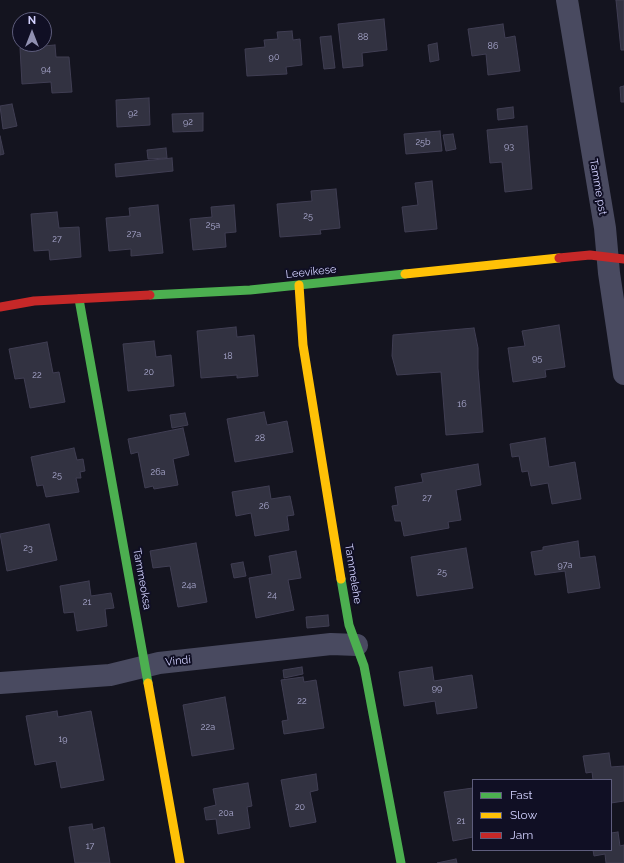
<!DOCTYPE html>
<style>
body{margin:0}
#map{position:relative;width:624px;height:863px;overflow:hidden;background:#14141f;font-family:Raleway,sans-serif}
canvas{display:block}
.legend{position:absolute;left:472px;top:779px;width:140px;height:72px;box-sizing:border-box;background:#100f24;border:1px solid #5e5d7c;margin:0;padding:5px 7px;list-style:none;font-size:12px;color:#d3d2ff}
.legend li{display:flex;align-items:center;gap:8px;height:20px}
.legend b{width:20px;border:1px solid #5e5d7c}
.north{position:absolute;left:12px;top:12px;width:40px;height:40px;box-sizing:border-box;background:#100f24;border:1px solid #5e5d7c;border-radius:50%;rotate:0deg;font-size:11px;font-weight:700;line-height:16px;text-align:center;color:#d3d2ff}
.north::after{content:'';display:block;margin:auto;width:14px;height:18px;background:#9090b1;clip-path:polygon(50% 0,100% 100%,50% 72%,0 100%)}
</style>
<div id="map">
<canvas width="624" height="863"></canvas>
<ul class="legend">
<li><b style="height:5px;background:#4caf50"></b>Fast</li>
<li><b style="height:5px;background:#ffc107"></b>Slow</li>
<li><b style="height:5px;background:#c62828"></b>Jam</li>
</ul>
<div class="north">N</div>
</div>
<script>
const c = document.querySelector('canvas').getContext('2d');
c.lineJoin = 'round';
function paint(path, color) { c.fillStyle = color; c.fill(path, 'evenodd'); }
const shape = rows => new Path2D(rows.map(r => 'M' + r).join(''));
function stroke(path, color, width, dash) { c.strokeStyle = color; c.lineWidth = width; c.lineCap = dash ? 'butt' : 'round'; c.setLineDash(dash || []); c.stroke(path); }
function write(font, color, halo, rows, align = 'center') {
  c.font = font + ' Raleway,sans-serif'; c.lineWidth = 4; c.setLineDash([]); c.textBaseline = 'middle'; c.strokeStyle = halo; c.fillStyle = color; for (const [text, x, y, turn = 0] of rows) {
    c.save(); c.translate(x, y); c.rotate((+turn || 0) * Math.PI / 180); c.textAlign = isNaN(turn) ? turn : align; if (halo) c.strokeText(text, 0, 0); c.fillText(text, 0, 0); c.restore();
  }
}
const building = shape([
 [616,0,624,0,624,50,621,50,616,0],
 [384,19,387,50,362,53,363,66,343,68,338,24,384,19],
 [503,24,505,38,515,36,520,71,488,75,486,54,472,56,468,29,503,24],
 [292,31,293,40,300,39,302,65,286,67,287,74,247,76,245,49,265,47,264,40,278,39,277,32,292,31],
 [331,36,335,68,324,69,320,37,331,36],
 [437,43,439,60,430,62,428,45,437,43],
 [55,45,56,57,69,57,72,92,52,93,51,82,22,84,20,48,55,45],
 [624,86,624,102,621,102,620,87,624,86],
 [149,98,150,125,117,127,116,100,149,98],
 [12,104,17,126,3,129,0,106,12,104],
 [513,107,514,118,498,120,497,109,513,107],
 [203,113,203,131,173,132,172,114,203,113],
 [527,126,532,189,505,192,502,162,490,163,487,130,527,126],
 [440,131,442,151,406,154,404,134,440,131],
 [453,134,456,149,446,151,443,135,453,134],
 [0,136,4,154,0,155,0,136],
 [166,148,167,158,148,159,147,150,166,148],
 [172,158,173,171,116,177,115,164,172,158],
 [432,181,437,229,405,232,402,207,418,205,415,183,432,181],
 [336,189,340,228,320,230,321,234,280,237,277,204,312,201,311,191,336,189],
 [158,205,163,253,131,256,131,249,109,251,106,218,130,216,129,208,158,205],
 [234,205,236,232,225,233,226,247,193,250,190,219,212,217,211,207,234,205],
 [57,212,59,228,79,227,81,257,50,260,49,250,34,251,31,214,57,212],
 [559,325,565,367,545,370,546,377,513,382,508,348,525,346,522,331,559,325],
 [236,327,237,337,254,335,258,376,237,378,237,375,201,378,197,331,236,327],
 [474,328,478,348,478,368,483,432,446,435,441,372,397,375,392,356,393,335,474,328],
 [154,341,156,357,171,355,174,386,128,391,123,344,154,341],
 [47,342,53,373,59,372,65,402,30,408,24,378,15,379,9,349,47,342],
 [264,412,267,425,287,421,293,452,235,462,227,419,264,412],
 [185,413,188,425,172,428,170,415,185,413],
 [183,428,189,455,173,459,178,485,154,489,153,486,145,488,138,452,131,454,128,439,183,428],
 [545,438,549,467,575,462,581,499,552,504,548,483,531,486,528,471,522,472,519,456,512,457,510,444,545,438],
 [74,448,77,460,83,459,85,471,80,472,81,478,76,478,79,492,46,497,43,485,37,486,31,457,74,448],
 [478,464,481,485,456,490,461,520,448,522,449,528,404,536,401,521,395,521,392,506,398,505,395,487,423,482,421,474,478,464],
 [269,486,271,499,290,496,294,515,287,516,289,530,255,536,251,513,236,516,232,492,269,486],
 [49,524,57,560,7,571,0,534,49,524],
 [578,541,580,558,595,556,600,588,568,593,565,571,535,575,531,552,543,550,543,547,578,541],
 [196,543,207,602,178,607,170,566,153,568,150,551,196,543],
 [466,548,473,588,417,596,411,557,466,548],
 [296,551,301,578,288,580,294,610,256,618,249,578,272,574,269,556,296,551],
 [243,562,246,576,234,578,231,564,243,562],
 [89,581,91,596,111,593,114,608,105,609,107,626,77,631,74,612,64,613,60,586,89,581],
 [328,615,329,626,307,628,306,617,328,615],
 [302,667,303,674,284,678,283,670,302,667],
 [432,667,434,681,472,675,477,708,437,714,435,701,404,706,399,672,432,667],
 [303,677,304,682,316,680,324,728,284,734,282,721,288,720,281,680,303,677],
 [225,697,234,749,192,756,183,705,225,697],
 [57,711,58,717,91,711,104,780,61,788,56,761,35,765,26,716,57,711],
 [609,753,611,767,624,766,624,801,611,803,611,780,593,780,592,772,586,773,583,756,609,753],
 [316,774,318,790,310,792,316,822,290,827,281,780,316,774],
 [248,783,252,806,247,807,250,828,218,834,216,819,206,820,204,808,216,805,213,789,248,783],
 [473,788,473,837,453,841,444,792,473,788],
 [92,824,93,830,104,827,110,863,75,863,69,827,92,824],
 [618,832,620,846,624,845,624,863,606,863,605,854,594,856,593,850,611,850,611,833,618,832],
 [456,859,457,863,437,863,456,859]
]);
paint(building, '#323241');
stroke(building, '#403e53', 1);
stroke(shape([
 [567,0,605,228,609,273,624,374],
 [0,683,110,675,159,663,331,644,357,645]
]), '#494a60', 22);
stroke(shape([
 [150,295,250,290,405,274],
 [79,299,148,683],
 [341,579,349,625,364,666,401,863]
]), '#4caf50', 9);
stroke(shape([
 [405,274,559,258],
 [299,285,303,345,341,579],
 [148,683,180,863]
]), '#ffc107', 9);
stroke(shape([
 [559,258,590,255,624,259],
 [0,307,34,301,150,295]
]), '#c62828', 9);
write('9px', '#abaad0', null, [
 ["88",363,37],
 ["86",493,46],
 ["90",274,57],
 ["94",46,69],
 ["92",133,113],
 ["92",188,122],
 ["25b",423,142],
 ["93",509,146],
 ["25",308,216],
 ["25a",213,225],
 ["27a",134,234],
 ["27",57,239],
 ["18",228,356],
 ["95",537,358],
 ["20",149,372],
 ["22",37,375],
 ["16",462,404],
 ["28",260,438],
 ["26a",158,472],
 ["25",57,475],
 ["27",427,498],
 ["26",264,506],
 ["23",28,548],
 ["97a",565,565],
 ["25",442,572],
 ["24a",189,585],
 ["24",272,595],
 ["21",87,602],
 ["99",437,688],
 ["22",302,701],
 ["22a",208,727],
 ["19",63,739],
 ["20",300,807],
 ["20a",226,813],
 ["21",461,821],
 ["17",90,846]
]);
write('11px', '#d3d2ff', '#100f24', [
 ["Tamme pst",598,187,80],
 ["Leevikese",311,272,-6],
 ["Tammelehe",353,574,81],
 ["Tammeoksa",142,579,80],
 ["Vindi",178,661,-6]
]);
</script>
